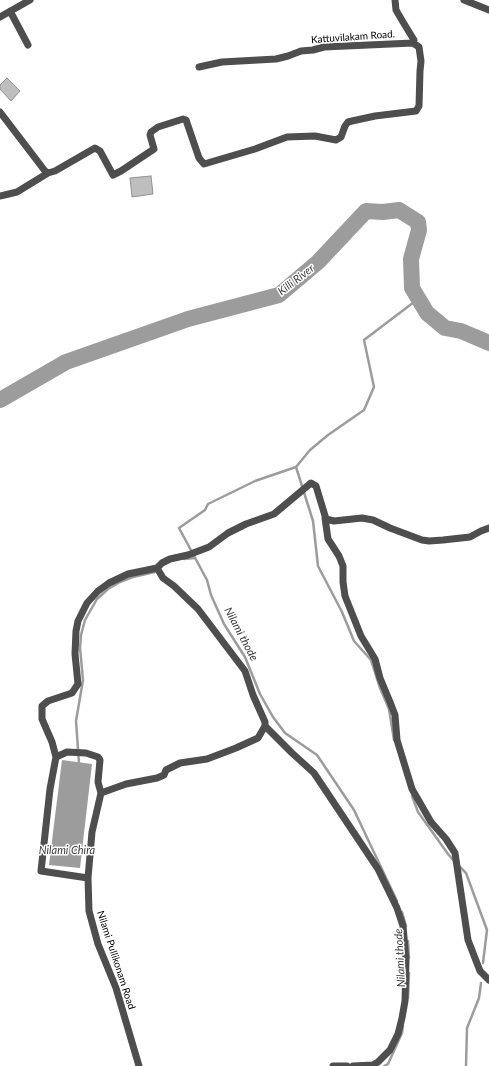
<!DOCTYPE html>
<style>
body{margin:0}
canvas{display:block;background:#fff}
</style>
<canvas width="489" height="1066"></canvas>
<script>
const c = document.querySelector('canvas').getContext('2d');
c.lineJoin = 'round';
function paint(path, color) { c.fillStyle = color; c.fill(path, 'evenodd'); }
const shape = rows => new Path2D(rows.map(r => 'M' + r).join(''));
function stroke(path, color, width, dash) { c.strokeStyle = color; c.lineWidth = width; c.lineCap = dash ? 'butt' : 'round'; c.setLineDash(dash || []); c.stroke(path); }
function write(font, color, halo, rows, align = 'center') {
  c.font = font + ' Lato,sans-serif'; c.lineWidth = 3; c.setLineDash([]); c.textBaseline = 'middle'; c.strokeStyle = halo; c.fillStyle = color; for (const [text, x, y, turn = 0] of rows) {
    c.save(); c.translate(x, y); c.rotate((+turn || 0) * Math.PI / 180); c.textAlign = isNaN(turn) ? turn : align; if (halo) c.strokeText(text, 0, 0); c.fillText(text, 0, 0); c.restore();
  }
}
paint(shape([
 [62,760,92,764,80,868,49,865]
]), '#9c9c9c');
stroke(shape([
 [296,467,313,521,318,566,342,612,354,641,371,660,380,688,389,709,394,740],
 [184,559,195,558],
 [79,763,76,721,83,680,80,648,81,635,85,620,97,599,108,589,120,582,133,577,155,572],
 [412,796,418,812,448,854,453,860],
 [460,867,466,873,487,930,483,963],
 [397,901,354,810,317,755,285,733,273,717,260,694,245,657,224,624,211,595,207,580,179,528,205,510,208,504,255,481,296,467,310,450,328,435,364,410,374,387,364,340,418,299],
 [402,912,406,926],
 [408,941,409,958],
 [408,998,409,973],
 [384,1066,388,1064,402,1033,403,1026],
 [466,1066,467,1028,479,998,481,983]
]), '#9c9c9c', 2.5);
stroke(shape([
 [0,400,66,362,188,319,279,295,318,262,366,211,383,212,399,210,418,222,419,230,411,259,412,288,427,313,445,328,461,331,489,343]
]), '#9c9c9c', 16);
const building = shape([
 [7,78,20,91,11,101,0,89,0,85,7,78],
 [151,176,153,194,132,197,130,178,151,176]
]);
paint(building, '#bebebe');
stroke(building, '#929292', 1);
stroke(shape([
 [464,0,489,10],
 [10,11,28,45],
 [0,17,30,0],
 [199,67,222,62,276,59,288,56,301,51,313,50,324,47,413,43,414,40,403,22,396,10,395,0],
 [0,112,45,171,48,173,55,171,95,148,100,151,113,175,121,171,154,149,150,135,151,132,158,127,183,119,186,120,199,158,204,164,255,149,287,137,315,136,336,140,341,137,345,126,348,122,352,121,375,116,416,111,419,106,420,71,421,61,419,47,413,43],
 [0,196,17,192,48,173],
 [325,518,328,539,339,556,343,566,343,582,345,596,361,636,375,659,380,678,390,702,395,715,397,740,412,789,431,822,446,839,455,853,468,940,480,971,489,980],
 [265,726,292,753,314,773,378,869,397,908,403,926,406,960,405,1001,402,1018,398,1034,390,1050,378,1062,373,1065,353,1066],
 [56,757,52,742,42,719,42,706,48,701,72,693,78,684,75,654,76,631,78,621,87,603,98,591,109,583,128,574,157,568],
 [88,878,41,871,50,789,56,757,67,752,86,753,98,757,100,760,98,782,101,793],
 [139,1066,116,988,98,944,89,911,88,878,92,832,101,793,126,784,157,778,164,775,166,770,180,763,207,759,236,748,258,738,265,726,265,722,253,695,245,671,198,609,174,586,163,578,157,568,162,563,170,559,188,555,209,547,228,533,246,524,274,514,311,483,316,486,326,519,334,521,362,518,373,520,390,528,422,540,429,541,443,540,470,537,481,531,489,528],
 [333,1066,347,1066]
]), '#4e4e4e', 7);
write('10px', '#000', '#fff', [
 ["Kattuvilakam Road.",353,37,-4],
 ["Nilami Pullikonam Road",116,960,72]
]);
write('italic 11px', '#3d3d3d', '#fff', [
 ["Killi River",296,280,-38],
 ["Nilami thode",241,634,62],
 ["Nilami Chira",67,850],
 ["Nilami thode",400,958,-93]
]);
</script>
